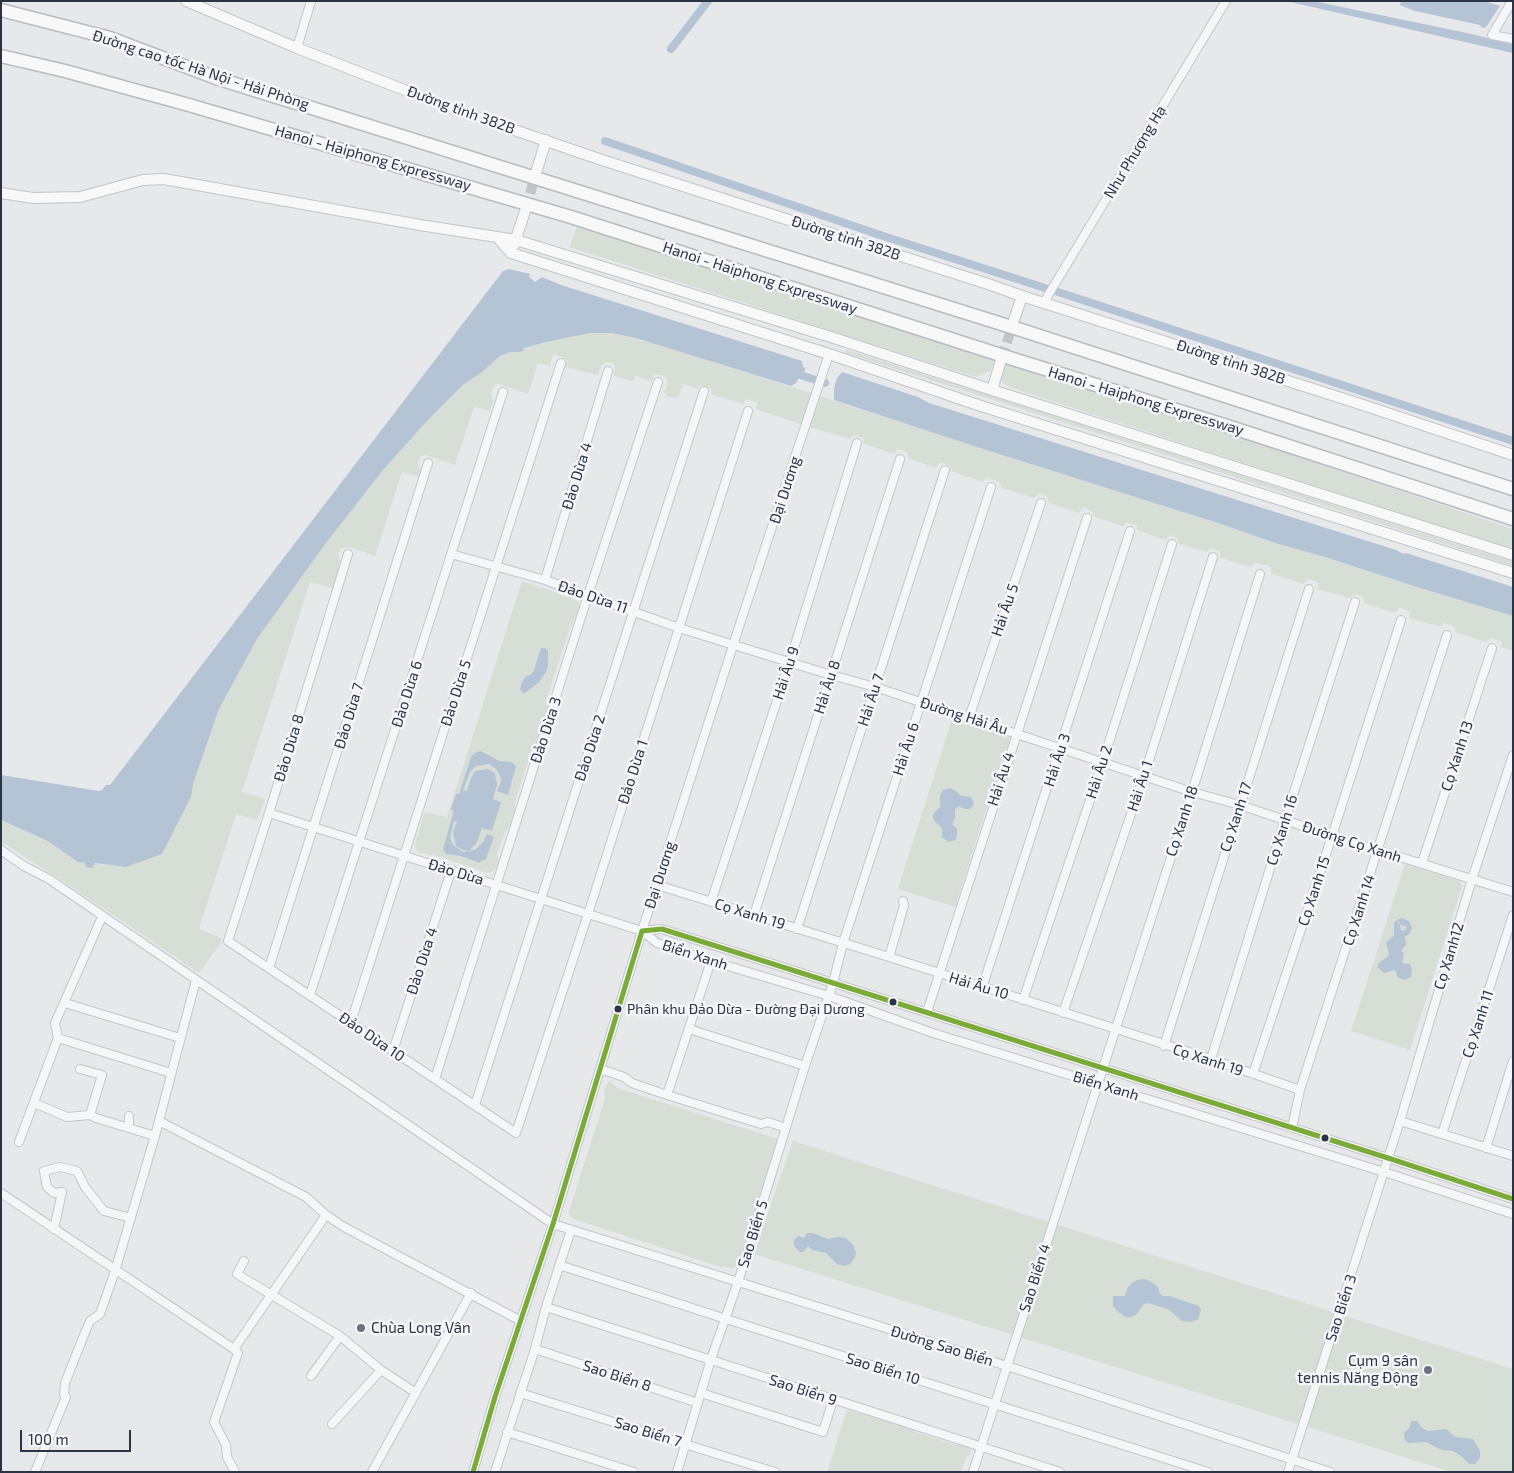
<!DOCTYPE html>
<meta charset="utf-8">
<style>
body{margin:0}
#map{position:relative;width:1514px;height:1473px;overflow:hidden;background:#e6e8ea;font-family:"Exo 2",sans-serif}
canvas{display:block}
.frame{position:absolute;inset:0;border:2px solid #2b3445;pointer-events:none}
.scale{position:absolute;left:20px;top:1430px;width:111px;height:22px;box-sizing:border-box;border:2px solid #2b3445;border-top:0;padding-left:6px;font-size:15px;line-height:18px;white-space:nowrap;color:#2b3445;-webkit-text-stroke:4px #f4f6f9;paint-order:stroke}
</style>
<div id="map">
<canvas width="1514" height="1473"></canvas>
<div class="frame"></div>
<div class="scale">100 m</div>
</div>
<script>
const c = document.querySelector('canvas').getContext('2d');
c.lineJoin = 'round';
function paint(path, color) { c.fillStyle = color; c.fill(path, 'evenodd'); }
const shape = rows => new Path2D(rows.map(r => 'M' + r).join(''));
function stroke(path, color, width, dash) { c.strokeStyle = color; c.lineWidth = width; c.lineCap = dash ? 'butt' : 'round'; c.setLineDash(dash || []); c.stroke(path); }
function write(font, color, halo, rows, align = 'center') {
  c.font = font + ' "Exo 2",sans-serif'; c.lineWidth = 5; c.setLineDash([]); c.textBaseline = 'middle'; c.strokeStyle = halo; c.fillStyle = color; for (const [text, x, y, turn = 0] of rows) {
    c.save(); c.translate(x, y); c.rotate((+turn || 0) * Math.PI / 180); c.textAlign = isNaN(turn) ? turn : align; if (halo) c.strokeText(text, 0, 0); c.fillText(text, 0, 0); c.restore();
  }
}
paint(shape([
 [578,222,999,356,990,371,975,377,570,247],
 [590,333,612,333,663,346,1221,524,1275,543,1325,557,1417,587,1513,616,1513,651,1501,647,1502,642,1491,638,1486,642,1455,632,1454,626,1444,623,1441,627,1409,618,1410,612,1402,608,1399,608,1395,613,1363,603,1364,600,1362,596,1354,594,1350,598,1317,589,1319,583,1308,579,1303,584,1270,573,1271,568,1267,565,1255,563,1252,567,1220,558,1220,551,1210,548,1207,552,1179,544,1178,538,1170,535,1165,540,1137,530,1137,525,1126,522,1123,526,1093,516,1093,512,1085,508,1082,508,1079,513,1048,503,1047,496,1039,493,1034,498,1001,488,1001,483,986,477,983,482,951,471,951,466,942,463,939,463,936,468,908,458,908,453,903,450,897,449,894,454,863,443,864,438,856,435,854,435,850,439,816,429,756,409,757,402,746,399,743,404,711,394,711,388,701,385,699,385,697,389,683,384,678,398,666,396,666,393,662,392,665,390,667,383,667,378,662,375,655,375,651,381,635,376,633,381,614,376,615,367,613,363,607,362,601,365,598,375,565,367,567,360,555,354,552,357,550,366,538,363,528,394,499,384,495,385,491,392,493,401,490,411,474,407,455,465,426,455,421,456,418,461,418,465,421,470,419,477,402,472,375,556,349,547,342,548,338,553,340,562,333,588,310,582,242,792,265,799,257,820,236,814,199,929,221,938,222,941,199,973,57,877,1,842,1,820,46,840,78,862,126,867,162,854,191,797,193,784,219,709,257,639,326,543,383,470,426,422,464,384,481,373,500,356,510,352,519,352,524,348,546,342],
 [847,350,1513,562,1513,566,849,354,845,352],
 [1004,358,1513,529,1513,550,1015,389,1003,383,1001,380,1000,374],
 [522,581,571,598,578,601,580,606,573,623,569,630,546,701,547,707,538,739,534,744,515,801,515,809,508,829,505,831,503,838,497,854,499,861,496,868,491,872,487,873,441,857,421,853,416,849,415,844,425,812,447,817],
 [952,719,1006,736,1009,738,1009,745,1004,754,955,907,898,889],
 [1405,864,1459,881,1462,886,1410,1050,1351,1031],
 [609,1081,620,1089,778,1139,738,1263,734,1268,721,1267,571,1218,569,1212,605,1098,604,1090],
 [793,1141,1513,1369,1513,1472,1452,1472,754,1254],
 [847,1410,890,1422,913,1429,915,1432,957,1445,960,1444,967,1446,971,1450,970,1454,967,1456,961,1472,827,1472]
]), '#d6ded6');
paint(shape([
 [1286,1,1313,1,1467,33,1513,44,1513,53],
 [1401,1,1484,1,1500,6,1486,27,1482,28,1480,25,1415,11,1400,5],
 [509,269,530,274,529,277,535,282,542,277,561,285,802,361,803,367,836,379,842,372,918,397,929,403,1396,550,1403,554,1406,553,1513,587,1513,616,1417,587,1325,557,1275,543,1221,524,971,445,834,400,834,387,801,374,796,383,791,386,639,339,612,333,590,333,546,342,524,348,523,351,519,352,510,352,500,356,481,373,464,384,426,422,383,470,326,543,257,639,219,709,193,784,191,797,162,854,126,867,95,863,92,868,86,867,85,863,78,862,46,840,1,820,1,775,99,791,102,790,106,785,110,785,503,271],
 [541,648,545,648,548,650,548,666,546,672,539,682,525,693,522,693,520,689,522,682,526,676,531,675,534,670],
 [481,751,499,761,511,762,516,766,508,795,497,791,501,782,501,778,496,769,489,764,476,766,470,772,465,785,462,796,464,790,467,791,471,778,475,771,488,769,495,773,497,785,493,799,501,802,492,831,482,828,477,842,469,851,463,850,456,846,453,832,457,821,454,821,450,838,453,845,463,852,475,850,484,841,487,834,494,837,486,859,481,861,480,863,461,856,446,854,443,849,454,811,451,809,456,794,459,794,471,757,475,753],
 [949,788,956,791,961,796,971,797,974,804,970,809,965,809,959,806,955,809,955,818,952,824,957,829,957,836,955,840,948,842,942,837,942,828,935,822,933,817,934,813,940,807,940,795,943,790],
 [1402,918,1409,921,1412,927,1410,933,1405,937,1406,945,1401,950,1404,954,1402,963,1410,964,1412,970,1411,977,1405,980,1398,978,1395,970,1384,973,1378,968,1378,964,1388,956,1389,953,1386,943,1394,935,1394,923,1396,920,1400,925,1401,930,1403,931,1406,929,1406,926,1401,925,1397,920],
 [807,1233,813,1233,828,1239,838,1237,846,1238,854,1246,856,1254,854,1259,850,1264,844,1266,837,1264,826,1253,812,1250,808,1246,803,1252,800,1252,794,1246,794,1240,798,1236,804,1238],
 [1144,1279,1150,1281,1158,1287,1160,1294,1163,1296,1169,1296,1199,1306,1201,1310,1198,1319,1191,1322,1182,1321,1168,1309,1148,1303,1144,1304,1136,1315,1131,1317,1126,1317,1117,1311,1113,1306,1113,1296,1125,1296,1128,1287,1132,1283,1137,1280],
 [1411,1421,1417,1421,1422,1428,1428,1431,1446,1429,1455,1437,1473,1439,1480,1451,1480,1458,1475,1464,1469,1464,1461,1456,1453,1451,1442,1450,1426,1442,1408,1443,1404,1438,1404,1433,1410,1427]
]), '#b4c4d5');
paint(shape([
 [806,366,835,376,839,372,842,372,837,378,831,397,831,388,803,377]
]), '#e6e8ea');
stroke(shape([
 [671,49,708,1],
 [605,141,877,234,1045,288],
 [1058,292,1513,441],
 [791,372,825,383]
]), '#b4c4d5', 8);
stroke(shape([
 [526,208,536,173],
 [1002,357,1014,321]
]), '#c1c4c9', 10, [10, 5]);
const minor = shape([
 [1512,1,1492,35,1513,39],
 [297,48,311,1],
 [1044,302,1226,1],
 [348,554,269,813,228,941,516,1133,588,914,748,411],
 [451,554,545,580,679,628,831,675,875,687,1192,792,1240,805,1332,836,1513,892],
 [545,580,608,371],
 [969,718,1041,503],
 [269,813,642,931,657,943,711,961,829,996,933,1033,1384,1172,1513,1214],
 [1,850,24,866,49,879,553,1224,1007,1366,1330,1472],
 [1422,863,1492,648],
 [657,885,889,957,1211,1059,1300,1090],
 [711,902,790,661,857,443],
 [754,915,900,459],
 [797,929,945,470],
 [642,931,662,929,1388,1158,1513,1199],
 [889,957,904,906,903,901],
 [269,968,428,463],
 [982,988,1130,531],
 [310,995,503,392],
 [1023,1000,1103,761,1172,544],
 [65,1003,180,1038],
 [927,1012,1087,518],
 [1063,1013,1144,776,1213,557],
 [351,1022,561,363],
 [689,1029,805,1066],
 [58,1038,171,1073],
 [1164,1046,1309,589],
 [393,1051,451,871],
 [1211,1059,1285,820,1355,602],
 [80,1069,102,1075,90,1115,96,1118,155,1136],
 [600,1069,624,1077,632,1083,667,1095,761,1124,768,1122,786,1128],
 [1253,1074,1332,836,1401,620],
 [435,1079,588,595,658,382],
 [667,1095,711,961],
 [34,1103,67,1117,90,1115],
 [475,1105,704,391],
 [159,1121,306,1197,326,1215,344,1227,521,1321],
 [1400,1121,1513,1156],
 [129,1128,129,1116],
 [1292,1128,1300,1090,1447,635],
 [1442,1134,1513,915],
 [19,1142,58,1038,55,1023,102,917],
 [1486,1148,1513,1061],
 [1,1193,234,1349,238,1353,214,1422,226,1445,227,1457,235,1472],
 [54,1229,62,1192,54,1193,47,1187,44,1171,60,1167,77,1171,85,1187,104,1211,131,1218],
 [244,1261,237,1274,340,1336,381,1370,416,1393],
 [559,1265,726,1319,1208,1472],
 [546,1307,1060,1472],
 [234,1349,326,1215],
 [535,1349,698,1403],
 [311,1376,340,1336],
 [520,1393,775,1472],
 [701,1393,823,1432,833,1400],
 [332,1424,381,1370],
 [507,1432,634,1472],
 [35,1472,66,1397,64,1395,65,1383,84,1335,90,1321,100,1314,115,1271,155,1136,196,980],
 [372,1472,471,1293],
 [473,1472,495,1397,553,1224,642,931,737,633,829,354],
 [495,1472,535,1349,546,1307,571,1230],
 [677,1472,711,1359,738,1282,805,1066,833,983,843,943,991,487],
 [973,1472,1192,792,1260,574],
 [1288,1472,1400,1121,1472,879,1513,755]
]);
const major = shape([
 [186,1,297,48,453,109,599,159,988,284,1022,296,1360,404,1513,455],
 [536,173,546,140],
 [1,193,33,198,80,197,143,180,164,179,420,225,516,240,834,338,992,390,1513,555],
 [497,237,511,253,829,354,981,406,1513,573],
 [514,245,526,208],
 [1014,320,1022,296],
 [992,390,1002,357]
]);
const highway = shape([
 [1,10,110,38,216,78,1021,330,1513,489],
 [1,56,65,71,189,105,571,217,1013,359,1224,425,1513,519]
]);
stroke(minor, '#c4c6c8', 10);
stroke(major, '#c2c5c8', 12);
stroke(highway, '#b8bbbf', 15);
stroke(minor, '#f5f6f7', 8);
stroke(major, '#f8f8f8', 10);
stroke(highway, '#f8f8f8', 12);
stroke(shape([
 [473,1472,495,1397,553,1224,642,931,662,929,1388,1158,1513,1199]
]), '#7aaa37', 5);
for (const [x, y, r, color] of [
 [893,1002,4.5,"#2b3445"],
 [618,1009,4.5,"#2b3445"],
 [1325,1138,4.5,"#2b3445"],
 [361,1328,5,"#6c737f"],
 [1428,1370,5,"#6c737f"]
]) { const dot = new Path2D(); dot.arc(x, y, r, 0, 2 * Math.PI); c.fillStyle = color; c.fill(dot); stroke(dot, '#f4f6f9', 2); }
write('14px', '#2b3445', '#f4f6f9', [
 ["Phân khu Đảo Dừa - Đường Đại Dương",627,1009]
], 'left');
write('15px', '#2b3445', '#f4f6f9', [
 ["Đường cao tốc Hà Nội - Hải Phòng",201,70,18],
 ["Đường tỉnh 382B",461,110,20],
 ["Như Phượng Hạ",1135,152,-59],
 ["Hanoi - Haiphong Expressway",373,158,16],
 ["Đường tỉnh 382B",846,238,18],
 ["Hanoi - Haiphong Expressway",760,278,18],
 ["Đường tỉnh 382B",1231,362,18],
 ["Hanoi - Haiphong Expressway",1146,401,17],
 ["Đảo Dừa 4",577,476,-73],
 ["Đại Dương",785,490,-72],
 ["Đảo Dừa 11",593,597,19],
 ["Hải Âu 5",1005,610,-71],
 ["Hải Âu 9",786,673,-72],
 ["Hải Âu 8",827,687,-72],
 ["Đảo Dừa 5",456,693,-72],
 ["Đảo Dừa 6",407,694,-72],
 ["Hải Âu 7",871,700,-72],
 ["Đảo Dừa 7",349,716,-73],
 ["Đường Hải Âu",964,716,18],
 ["Đảo Dừa 3",546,730,-72],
 ["Đảo Dừa 8",289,748,-73],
 ["Đảo Dừa 2",590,748,-72],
 ["Hải Âu 6",906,749,-72],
 ["Cọ Xanh 13",1457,756,-72],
 ["Hải Âu 3",1057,760,-72],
 ["Đảo Dừa 1",633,772,-72],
 ["Hải Âu 2",1099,772,-72],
 ["Hải Âu 4",1001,779,-72],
 ["Hải Âu 1",1140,786,-72],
 ["Cọ Xanh 17",1236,817,-72],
 ["Cọ Xanh 18",1182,821,-72],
 ["Cọ Xanh 16",1282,830,-73],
 ["Đường Cọ Xanh",1352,842,18],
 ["Đảo Dừa",456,872,17],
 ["Đại Dương",660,875,-72],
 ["Cọ Xanh 15",1314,891,-72],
 ["Cọ Xanh 14",1359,910,-72],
 ["Cọ Xanh 19",750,914,17],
 ["Biển Xanh",695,955,18],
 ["Cọ Xanh12",1449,956,-73],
 ["Đảo Dừa 4",422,961,-72],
 ["Hải Âu 10",979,986,17],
 ["Cọ Xanh 11",1478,1024,-72],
 ["Đảo Dừa 10",372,1037,34],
 ["Cọ Xanh 19",1208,1060,18],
 ["Biển Xanh",1106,1086,17],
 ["Sao Biển 5",753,1234,-73],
 ["Sao Biển 4",1035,1278,-72],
 ["Sao Biển 3",1341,1308,-72],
 ["Đường Sao Biển",942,1346,17],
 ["Sao Biển 10",883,1369,17],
 ["Sao Biển 8",617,1376,18],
 ["Sao Biển 9",803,1390,18],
 ["Sao Biển 7",648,1432,17]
]);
write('15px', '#2b3445', '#f4f6f9', [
 ["Chùa Long Vân",371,1328],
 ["Cụm 9 sân",1418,1361,"right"],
 ["tennis Năng Động",1418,1378,"right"]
], 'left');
</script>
